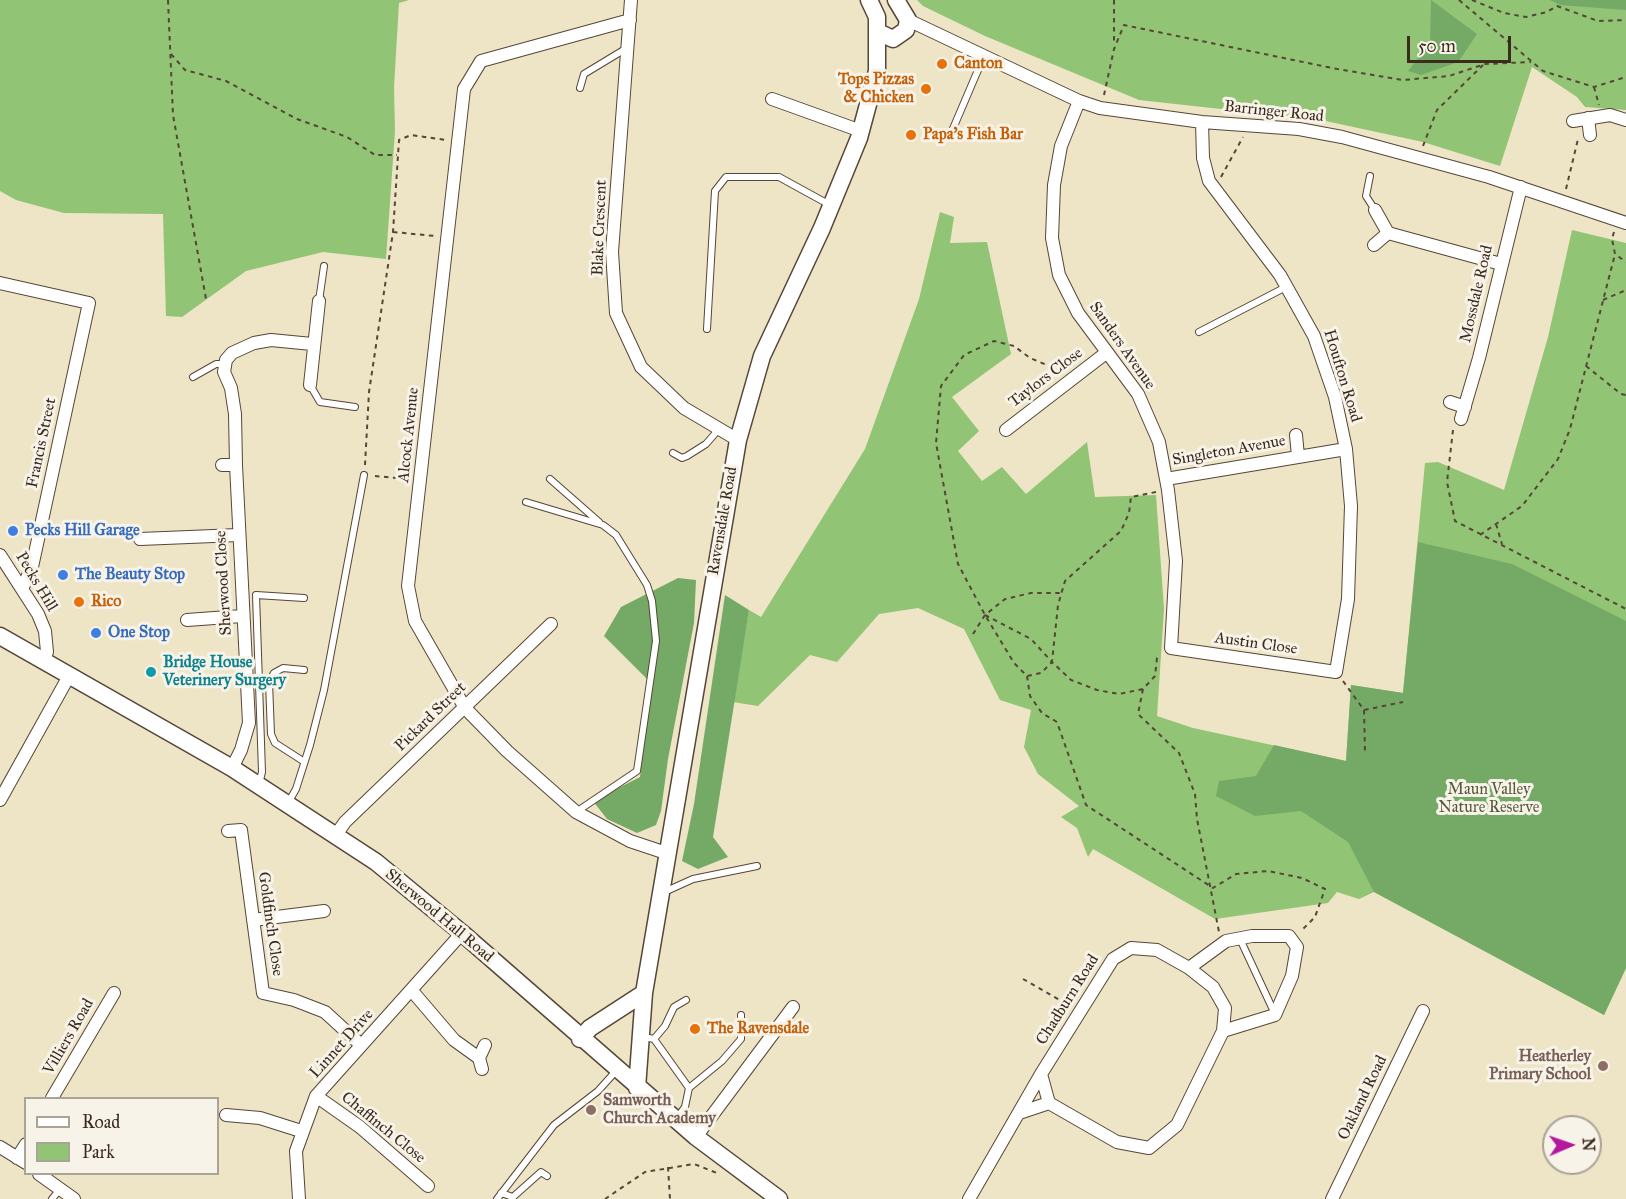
<!DOCTYPE html>
<style>
body{margin:0}
#map{position:relative;width:1626px;height:1199px;overflow:hidden;background:#eee4c6;font-family:"IM FELL Great Primer",serif}
canvas{display:block}
.legend{position:absolute;left:24px;top:1097px;width:195px;height:78px;box-sizing:border-box;background:#f7f3e8;border:2px solid #aca397;margin:0;padding:8px 10px;list-style:none;font-size:18px;color:#3b2a1e}
.legend li{display:flex;align-items:center;gap:12px;height:30px}
.legend b{width:30px;border:2px solid #aca397}
.north{position:absolute;left:1542px;top:1115px;width:60px;height:60px;box-sizing:border-box;background:#f7f3e8;border:2px solid #aca397;border-radius:50%;rotate:88deg;font-size:16px;font-weight:700;line-height:24px;text-align:center;color:#3b2a1e}
.north::after{content:'';display:block;margin:auto;width:21px;height:27px;background:#b5179e;clip-path:polygon(50% 0,100% 100%,50% 72%,0 100%)}
.scale{position:absolute;left:1407px;top:36px;width:104px;height:27px;box-sizing:border-box;border:3px solid #3b2a1e;border-top:0;padding-left:8px;font-size:18px;line-height:21px;white-space:nowrap;color:#3b2a1e;-webkit-text-stroke:4px #f7f3e8;paint-order:stroke}
</style>
<div id="map">
<canvas width="1626" height="1199"></canvas>
<ul class="legend">
<li><b style="height:8px;background:#fff"></b>Road</li>
<li><b style="height:16px;background:#92c475"></b>Park</li>
</ul>
<div class="north">N</div>
<div class="scale">50 m</div>
</div>
<script>
const c = document.querySelector('canvas').getContext('2d');
c.lineJoin = 'round';
function fillPath(path, color) {
  c.fillStyle = color;
  c.fill(path, 'evenodd');
}
function shape(rows) {
  const path = new Path2D();
  for (const r of rows) {
    path.moveTo(r[0], r[1]);
    for (let i = 2; i < r.length; i += 2) path.lineTo(r[i], r[i + 1]);
  }
  return path;
}
function trace(path, color, width, dash) {
  c.strokeStyle = color;
  c.lineWidth = width;
  c.lineCap = dash ? 'butt' : 'round';
  c.setLineDash(dash || []);
  c.stroke(path);
}
function label(font, color, halo, rows, align = 'center') {
  c.font = font + ' "IM FELL Great Primer",serif';
  c.lineWidth = 6;
  c.setLineDash([]);
  c.textBaseline = 'middle';
  c.strokeStyle = halo;
  c.fillStyle = color;
  for (const [text, x, y, turn = 0] of rows) {
    c.save();
    c.translate(x, y);
    c.rotate((+turn || 0) * Math.PI / 180);
    c.textAlign = isNaN(turn) ? turn : align;
    if (halo) c.strokeText(text, 0, 0);
    c.fillText(text, 0, 0);
    c.restore();
  }
}
const green = shape([
 [0,0,409,0,399,3,394,87,395,131,386,259,323,252,246,271,182,317,166,316,163,214,64,213,16,200,0,191],
 [917,0,1626,0,1626,110,1585,107,1577,97,1532,67,1500,166,1423,142,1321,120,1139,100,985,36,923,6],
 [940,212,954,217,950,243,987,242,1011,354,952,397,979,431,958,451,982,481,1002,467,1026,494,1087,442,1095,497,1156,495,1164,609,1157,716,1193,728,1346,761,1351,685,1403,693,1425,463,1438,462,1504,490,1548,337,1572,230,1626,243,1626,968,1604,1015,1374,892,1359,899,1337,892,1328,903,1215,919,1093,849,1088,857,1077,828,1061,817,1079,806,1038,774,1024,747,1031,710,1000,700,964,629,918,608,879,614,837,662,810,655,758,706,733,702,749,610,761,617,865,449,919,299]
]);
const forest = shape([
 [1431,0,1477,34,1458,62,1421,75,1408,71,1430,43],
 [1550,0,1626,0,1626,10,1560,5],
 [1418,542,1512,564,1626,621,1626,968,1604,1015,1374,892,1348,842,1301,811,1255,816,1216,796,1219,781,1256,776,1274,745,1346,761,1351,685,1403,693],
 [678,578,696,580,694,623,668,759,661,811,656,825,637,833,607,819,593,801,640,777,650,682,604,636,621,607],
 [725,595,749,610,713,837,728,857,698,869,682,861,694,804]
]);
const path = shape([
 [168,0,173,115,206,299],
 [1114,0,1114,45],
 [1459,0,1543,71,1594,87,1626,77],
 [1472,0,1504,13,1526,17,1547,12,1557,6,1598,21,1626,20],
 [171,54,185,70,226,81,297,119,347,137,375,155,397,155],
 [1594,87,1599,105],
 [1104,95,1114,49,1124,25,1332,68,1403,80,1449,76,1485,64,1531,62],
 [1423,146,1437,110,1483,65],
 [1221,177,1243,137],
 [1566,189,1578,139],
 [393,232,435,236],
 [1614,232,1612,239,1615,254,1626,262],
 [1603,300,1626,290],
 [1586,366,1621,394,1626,395],
 [1453,430,1447,482,1455,521,1626,609],
 [365,465,369,392,393,232,399,140,411,135,446,140],
 [375,476,408,479],
 [1156,492,1131,497,1129,513,1121,531,1065,581,1058,605,1052,662,1071,680,1097,690,1119,694,1143,689,1155,676,1157,658,1161,656],
 [1496,524,1502,544],
 [1480,535,1522,506,1558,459,1570,429,1615,254],
 [985,615,1031,639,1052,662,1041,673,1027,676,1014,663,985,615,958,564,936,443,941,386,964,355,994,341,1014,346,1030,358,1061,371],
 [973,634,985,615,1005,599,1031,593,1061,593],
 [1027,676,1030,696,1042,713,1057,722,1086,805,1213,888,1236,874,1268,871,1302,878,1325,889,1315,917,1301,931],
 [1343,681,1364,710,1403,702],
 [1143,689,1138,714,1179,753,1195,794,1197,819,1219,932],
 [1364,710,1365,752],
 [1023,979,1070,1006],
 [668,1167,670,1199],
 [605,1199,645,1172,694,1164,717,1173]
]);
const lane = shape([
 [580,88,584,74,627,48],
 [949,138,984,56],
 [1370,176,1366,196,1375,210],
 [319,301,324,266],
 [707,329,715,191,726,177,779,177,830,205],
 [1199,332,1286,287],
 [193,377,216,364,223,364],
 [310,385,320,402,355,407],
 [673,453,682,458,687,456,706,444,719,429],
 [550,479,599,522],
 [526,502,603,525,616,535,647,585,652,601,656,641,637,771,576,812],
 [303,761,275,743,271,734,269,682,274,673,283,668,304,670],
 [259,784,262,772,256,595,304,598],
 [288,803,296,789,310,745,324,690,364,475],
 [662,893,693,879,757,866],
 [1240,939,1275,1014],
 [644,1037,654,1039,689,1088],
 [654,1039,665,1026,674,1007,686,1000],
 [676,1119,685,1107,689,1088,722,1061,741,1039,741,1015],
 [501,1193,513,1197,541,1172,547,1176],
 [52,1199,60,1189],
 [497,1199,554,1125,598,1091,616,1071]
]);
const street = shape([
 [631,0,612,252,616,313,641,367,684,408,738,440],
 [630,20,481,61,464,89,408,586,415,621,465,708,507,751,576,812,630,841,666,853],
 [908,20,1079,101,1100,108,1202,122,1299,129,1342,137,1489,177,1626,223],
 [772,99,861,131],
 [1079,101,1061,146,1054,185,1052,238,1059,275,1078,313,1138,394,1159,442,1168,490,1176,561,1171,648,1336,672,1348,599,1351,506,1346,449,1335,397,1314,336,1280,275,1209,181,1203,158,1202,122],
 [1588,118,1590,135],
 [1573,121,1610,115,1626,120],
 [1388,233,1501,264],
 [1374,245,1388,233,1375,210],
 [0,283,89,303,32,567,22,589],
 [310,385,319,301],
 [1450,402,1465,407],
 [1461,419,1479,358,1521,187],
 [1006,430,1106,353],
 [1296,435,1298,456],
 [222,465,236,465,249,723,241,750,232,768],
 [236,465,235,414,231,388,224,372,226,360,232,353,254,343,271,340,312,344],
 [1166,479,1346,449],
 [140,539,238,535],
 [0,555,38,614,45,631,47,652,43,661],
 [187,620,242,616],
 [0,800,69,676],
 [228,831,241,830,263,993,294,1000,325,1012,361,1045],
 [336,835,345,822,551,624],
 [253,920,324,911],
 [1189,968,1226,941,1252,936,1289,936,1297,947,1292,976,1275,1015,1223,1031],
 [413,992,454,1040,479,1058],
 [482,1069,479,1058,485,1045],
 [1041,1074,1049,1103],
 [316,1096,360,1127,428,1186],
 [52,1098,114,993],
 [226,1115,260,1118,301,1131],
 [696,1137,793,1007],
 [0,1147,26,1163],
 [17,1158,26,1144],
 [39,1174,74,1199],
 [299,1199,296,1151,316,1096,462,933],
 [969,1199,1041,1074,1113,959,1131,948,1157,950,1189,968,1213,987,1225,1008,1223,1031,1177,1125,1149,1148,1117,1142,1049,1103,1019,1113],
 [1332,1199,1423,1011]
]);
const secondary = shape([
 [878,32,893,39,906,30,908,20,896,0],
 [0,636,232,768,376,862,462,933,696,1137,779,1199],
 [580,1039,590,1028,644,993],
 [637,1088,644,993,738,440,762,356,822,228,859,138,877,71,877,17,869,0]
]);
const markers = [
 [942,64,6,"#e8710a"],
 [926,89,6,"#e8710a"],
 [911,135,6,"#e8710a"],
 [13,531,6,"#3f7fe0"],
 [63,575,6,"#3f7fe0"],
 [79,602,6,"#e8710a"],
 [96,633,6,"#3f7fe0"],
 [151,672,6,"#0f9aa8"],
 [695,1029,6,"#e8710a"],
 [1603,1066,6,"#8d6e63"],
 [591,1110,6,"#8d6e63"]
];
const foodNames = [
 ["Canton",954,64],
 ["Tops Pizzas",914,80,"right"],
 ["& Chicken",914,98,"right"],
 ["Papa's Fish Bar",923,135],
 ["Rico",91,602],
 ["The Ravensdale",707,1029]
];
const streetNames = [
 ["Barringer Road",1274,112,6],
 ["Blake Crescent",600,228,-88],
 ["Mossdale Road",1477,294,-77],
 ["Sanders Avenue",1122,346,55],
 ["Houfton Road",1342,376,73],
 ["Taylors Close",1046,378,-37],
 ["Alcock Avenue",409,435,-84],
 ["Francis Street",42,443,-78],
 ["Singleton Avenue",1229,451,-10],
 ["Ravensdale Road",723,521,-80],
 ["Pecks Hill",36,582,59],
 ["Sherwood Close",224,583,-93],
 ["Austin Close",1256,644,8],
 ["Pickard Street",431,717,-44],
 ["Sherwood Hall Road",439,916,40],
 ["Goldfinch Close",270,924,82],
 ["Chadburn Road",1068,1000,-58],
 ["Villiers Road",69,1037,-60],
 ["Linnet Drive",342,1044,-48],
 ["Oakland Road",1363,1098,-64],
 ["Chaffinch Close",383,1128,39]
];
const shopNames = [
 ["Pecks Hill Garage",25,531],
 ["The Beauty Stop",75,575],
 ["One Stop",108,633]
];
const cultureNames = [
 ["Bridge House",163,663],
 ["Veterinery Surgery",163,681]
];
const parkNames = [
 ["Maun Valley",1489,790],
 ["Nature Reserve",1489,808]
];
const educationNames = [
 ["Heatherley",1591,1057],
 ["Primary School",1591,1075],
 ["Samworth",603,1101,"left"],
 ["Church Academy",603,1119,"left"]
];
fillPath(green, '#92c475');
fillPath(forest, '#75aa66');
trace(lane, '#564637', 8);
trace(street, '#564637', 14);
trace(secondary, '#564637', 19);
trace(path, '#564637', 2, [4.5, 4.5]);
trace(lane, '#fff', 6);
trace(street, '#fff', 12);
trace(secondary, '#fff', 16);
for (const [x, y, r, color] of markers) {
  const dot = new Path2D();
  dot.arc(x, y, r, 0, 2 * Math.PI);
  c.fillStyle = color;
  c.fill(dot);
  trace(dot, '#f7f3e8', 2);
}
label('bold 16px', '#c56008', '#f7f3e8', foodNames, 'left');
label('16px', '#3b2a1e', '#f7f3e8', streetNames);
label('bold 16px', '#366cbe', '#f7f3e8', shopNames, 'left');
label('bold 16px', '#0d838f', '#f7f3e8', cultureNames, 'left');
label('16px', '#555838', '#f7f3e8', parkNames);
label('bold 16px', '#785e54', '#f7f3e8', educationNames, 'right');
</script>
